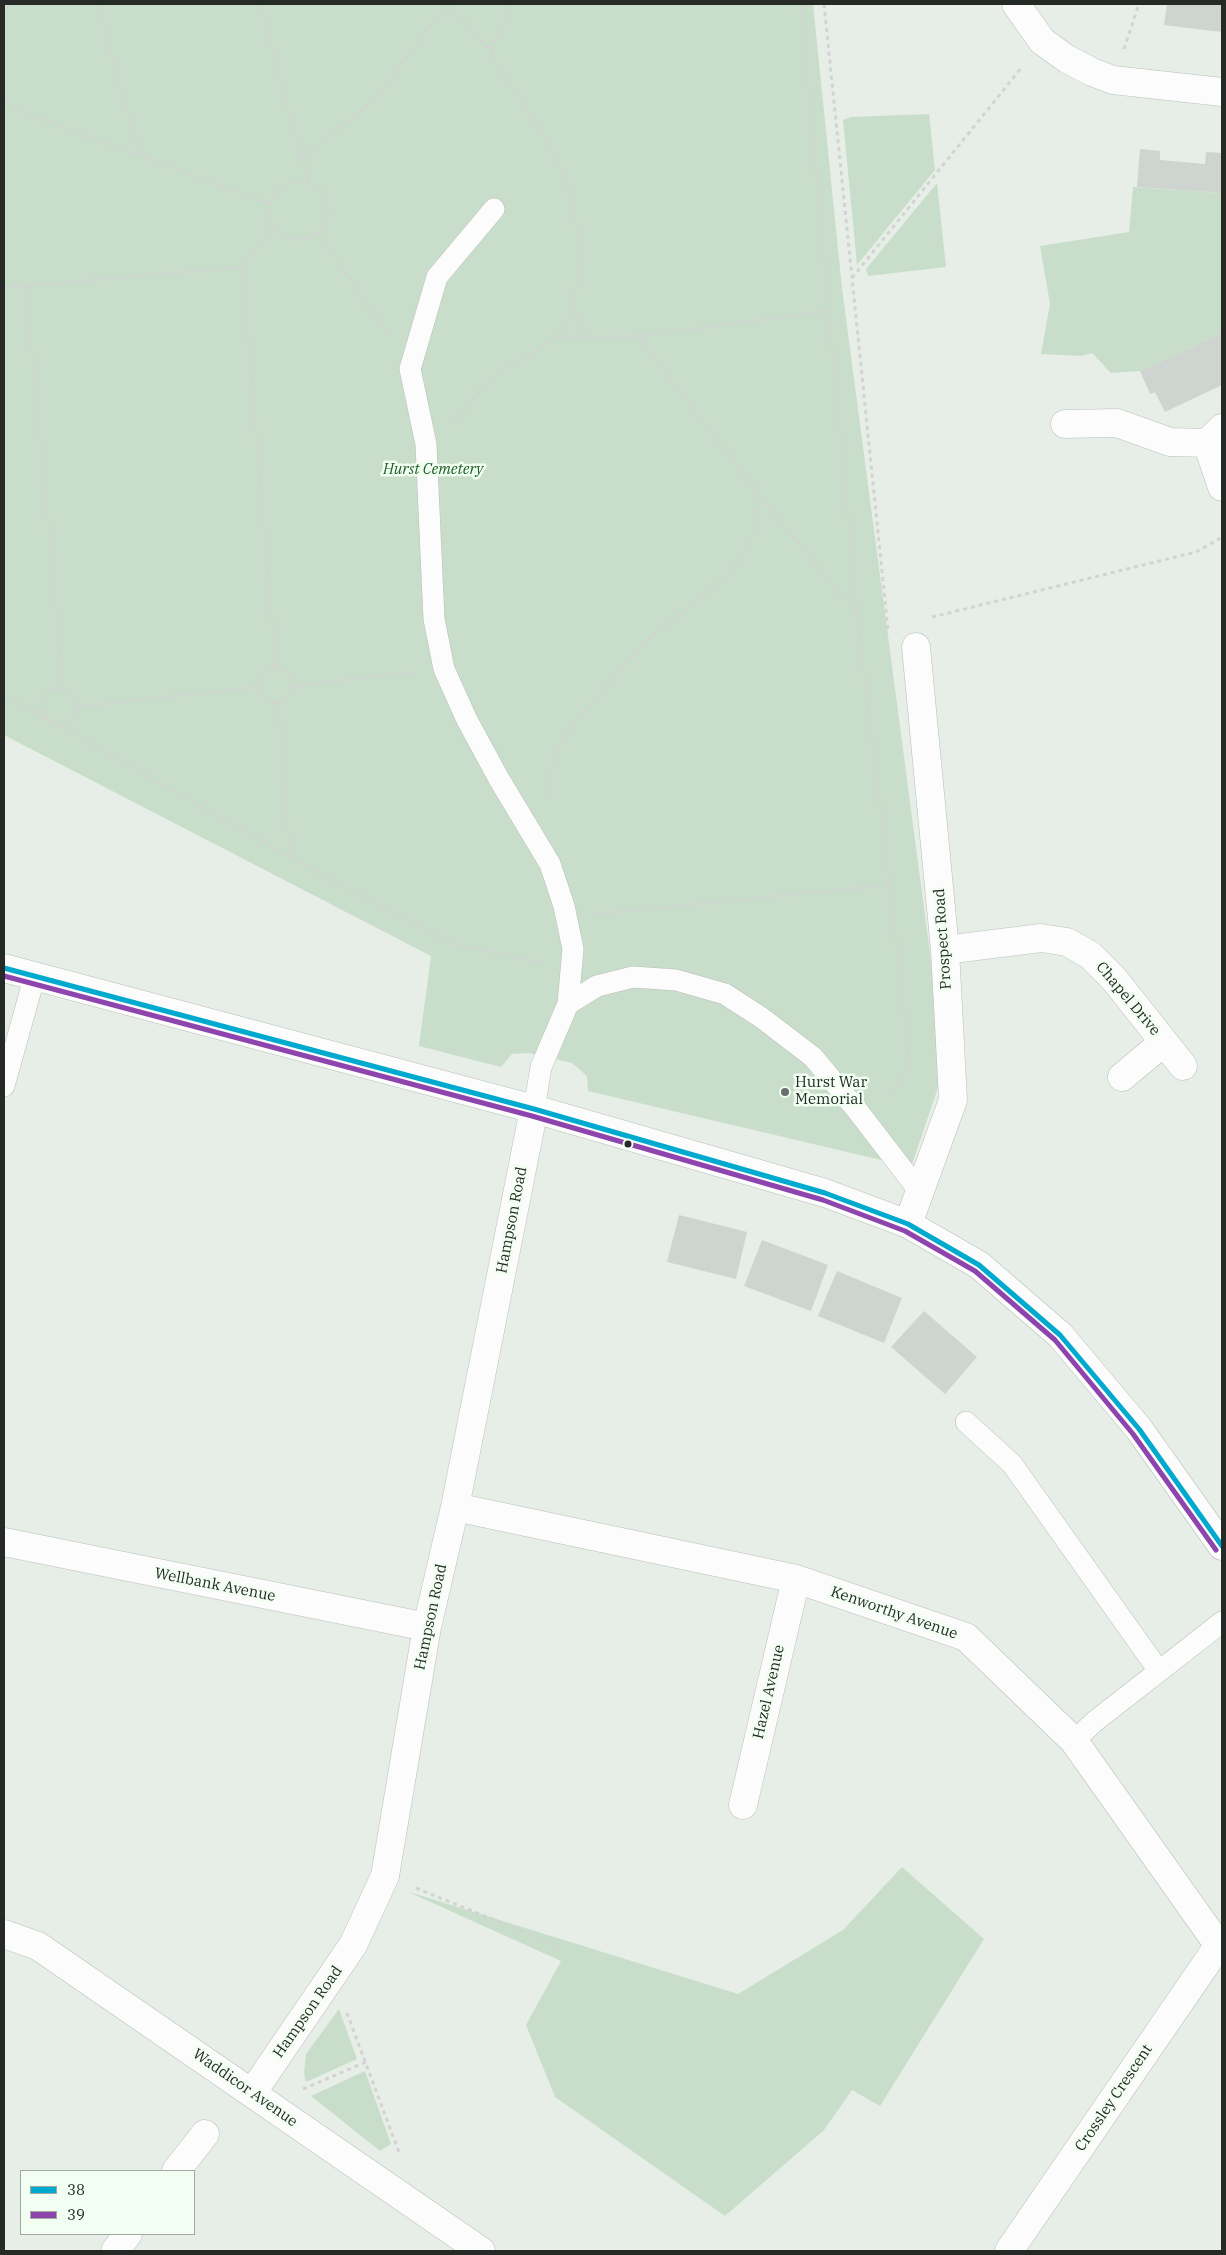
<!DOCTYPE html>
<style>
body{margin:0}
#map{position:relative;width:1226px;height:2255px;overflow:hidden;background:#e6eee7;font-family:"IBM Plex Serif",serif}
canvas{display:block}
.frame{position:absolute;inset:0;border:5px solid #252a26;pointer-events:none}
.legend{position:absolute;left:20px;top:2170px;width:175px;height:65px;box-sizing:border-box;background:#f1fef1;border:1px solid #9fa9a0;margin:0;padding:6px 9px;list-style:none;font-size:15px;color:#252a26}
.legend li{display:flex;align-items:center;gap:10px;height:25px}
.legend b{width:25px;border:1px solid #9fa9a0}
</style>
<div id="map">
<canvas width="1226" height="2255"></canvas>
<div class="frame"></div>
<ul class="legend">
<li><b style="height:6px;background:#00a9ce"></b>38</li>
<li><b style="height:6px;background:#8e44ad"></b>39</li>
</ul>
</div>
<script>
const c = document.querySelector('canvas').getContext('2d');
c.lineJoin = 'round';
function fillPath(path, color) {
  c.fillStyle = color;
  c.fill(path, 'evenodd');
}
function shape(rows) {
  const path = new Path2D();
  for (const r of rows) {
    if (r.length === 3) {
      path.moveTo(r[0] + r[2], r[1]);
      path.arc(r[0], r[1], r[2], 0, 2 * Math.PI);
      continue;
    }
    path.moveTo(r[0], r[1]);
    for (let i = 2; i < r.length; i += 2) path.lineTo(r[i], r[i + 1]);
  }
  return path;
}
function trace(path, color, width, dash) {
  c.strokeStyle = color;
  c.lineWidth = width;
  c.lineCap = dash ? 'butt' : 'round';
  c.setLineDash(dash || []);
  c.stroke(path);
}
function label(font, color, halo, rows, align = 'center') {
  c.font = font + ' "IBM Plex Serif",serif';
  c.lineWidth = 5;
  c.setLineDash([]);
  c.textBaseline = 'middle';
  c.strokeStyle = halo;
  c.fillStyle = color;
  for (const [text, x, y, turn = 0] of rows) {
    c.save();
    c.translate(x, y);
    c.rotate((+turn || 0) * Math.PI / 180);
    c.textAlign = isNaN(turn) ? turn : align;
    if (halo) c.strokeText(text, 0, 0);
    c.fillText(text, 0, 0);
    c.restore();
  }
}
const green = shape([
 [4,4,813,4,842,288,945,1067,911,1167,588,1091,587,1076,572,1063,529,1053,512,1054,501,1067,419,1046,431,956,4,735],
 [929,114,935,170,857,265,843,120,851,117],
 [937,183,946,267,868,276,866,269],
 [1133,187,1222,193,1222,333,1140,371,1111,373,1092,353,1082,356,1041,354,1050,304,1040,246,1129,232],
 [902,1867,984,1939,880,2106,852,2090,824,2130,725,2216,555,2097,526,2025,561,1961,406,1891,738,1994,843,1930],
 [339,2009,357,2059,306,2082,304,2074,306,2054],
 [365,2071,391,2144,380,2151,311,2096]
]);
const building = shape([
 [1167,4,1222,4,1222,32,1164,25],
 [1140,149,1160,151,1160,160,1205,164,1206,152,1222,153,1222,193,1137,187],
 [1222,333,1222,385,1165,412,1155,392,1150,394,1140,371],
 [679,1215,747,1232,736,1279,667,1262],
 [762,1240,828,1265,811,1311,744,1286],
 [837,1271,902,1298,884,1343,818,1316],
 [924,1311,977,1357,945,1394,891,1347]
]);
const path = shape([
 [97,4,141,157],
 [260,4,309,183],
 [448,4,490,51,511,4],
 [800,4,857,614],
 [824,4,888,630],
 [1124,49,1139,4],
 [490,51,559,162,573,202,580,253,574,310,586,337,555,339,574,310],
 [4,100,33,116,270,204],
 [303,157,375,100,446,4],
 [299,210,29],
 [317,232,389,337],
 [852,278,1022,67],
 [25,285,64,690],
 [4,288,242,267],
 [639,336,829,311],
 [586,337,638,336,757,492,857,615,890,885,910,1068,886,1098],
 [453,425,487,381,555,339],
 [932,617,1196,552,1222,537],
 [274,668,274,642,242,267,274,226],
 [274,685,17],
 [291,686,415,672],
 [60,706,17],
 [4,695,290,857,448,942,541,963],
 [278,702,290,856],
 [77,707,258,687],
 [547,799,555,755,570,727,645,642,730,573,755,536,757,492],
 [597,914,890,885],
 [416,1888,563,1948],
 [347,2013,400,2155],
 [303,2089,366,2062]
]);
const lane = shape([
 [494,209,437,277,410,369,426,444,434,619,444,669,467,720,499,779,550,864,564,906,573,949,568,1004],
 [4,1086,35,975],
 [534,1109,541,1067,568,1004,597,986,633,977,676,980,725,994,762,1018,813,1057,857,1110,920,1192],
 [966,1422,1012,1464,1159,1671],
 [1074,1741,1094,1722,1222,1622]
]);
const street = shape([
 [1016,4,1042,41,1067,59,1092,72,1113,80,1222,92],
 [1065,424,1117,423,1170,442,1207,443,1222,428],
 [1207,443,1222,487],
 [945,950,1041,938,1067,942,1090,955,1114,979,1183,1066],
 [4,968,534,1109,825,1193,908,1224,979,1265,1060,1335,1139,1429,1222,1546],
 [1122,1077,1164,1042],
 [908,1224,953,1100,945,950,916,647],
 [455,1507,796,1579,966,1637,1074,1741,1222,1950],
 [4,1542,427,1627],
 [743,1805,796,1579],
 [4,1934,38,1946,481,2251],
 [252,2093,353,1945,385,1876,427,1627,455,1507,534,1109],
 [176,2171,205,2134],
 [115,2251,128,2234],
 [1009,2251,1219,1945]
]);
const bus1 = shape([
 [4,968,534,1109,825,1193,908,1224,979,1265,1060,1335,1139,1429,1222,1546]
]);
const bus2 = shape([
 [4,976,532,1116,823,1200,905,1231,975,1271,1055,1340,1133,1434,1216,1550]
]);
const markers = [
 [785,1092,5,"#696f6a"],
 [628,1144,4.5,"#252a26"]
];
const parkNames = [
 ["Hurst Cemetery",433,470]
];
const streetNames = [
 ["Prospect Road",943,939,-94],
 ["Chapel Drive",1128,999,50],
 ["Hampson Road",512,1220,-79],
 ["Wellbank Avenue",215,1585,11],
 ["Kenworthy Avenue",894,1613,19],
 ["Hampson Road",431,1617,-78],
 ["Hazel Avenue",769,1692,-77],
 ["Hampson Road",308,2012,-55],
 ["Waddicor Avenue",245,2088,35],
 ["Crossley Crescent",1114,2098,-56]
];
const poiNames = [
 ["Hurst War",795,1083],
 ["Memorial",795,1100]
];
fillPath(green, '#c8deca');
fillPath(building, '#ced4cf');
trace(lane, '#b9bfb9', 22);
trace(street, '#b9bfb9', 29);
trace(path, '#d1d4d2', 3, [4, 4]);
trace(lane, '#fbfcfb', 21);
trace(street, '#fbfcfb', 28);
trace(bus1, '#00a9ce', 5);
trace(bus2, '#8e44ad', 5);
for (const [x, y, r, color] of markers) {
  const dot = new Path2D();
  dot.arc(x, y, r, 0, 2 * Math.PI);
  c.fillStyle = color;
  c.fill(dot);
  trace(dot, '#f1fef1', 2);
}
label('italic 15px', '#1d6028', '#f1fef1', parkNames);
label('15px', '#252a26', '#f1fef1', streetNames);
label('15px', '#252a26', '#f1fef1', poiNames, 'left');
</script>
